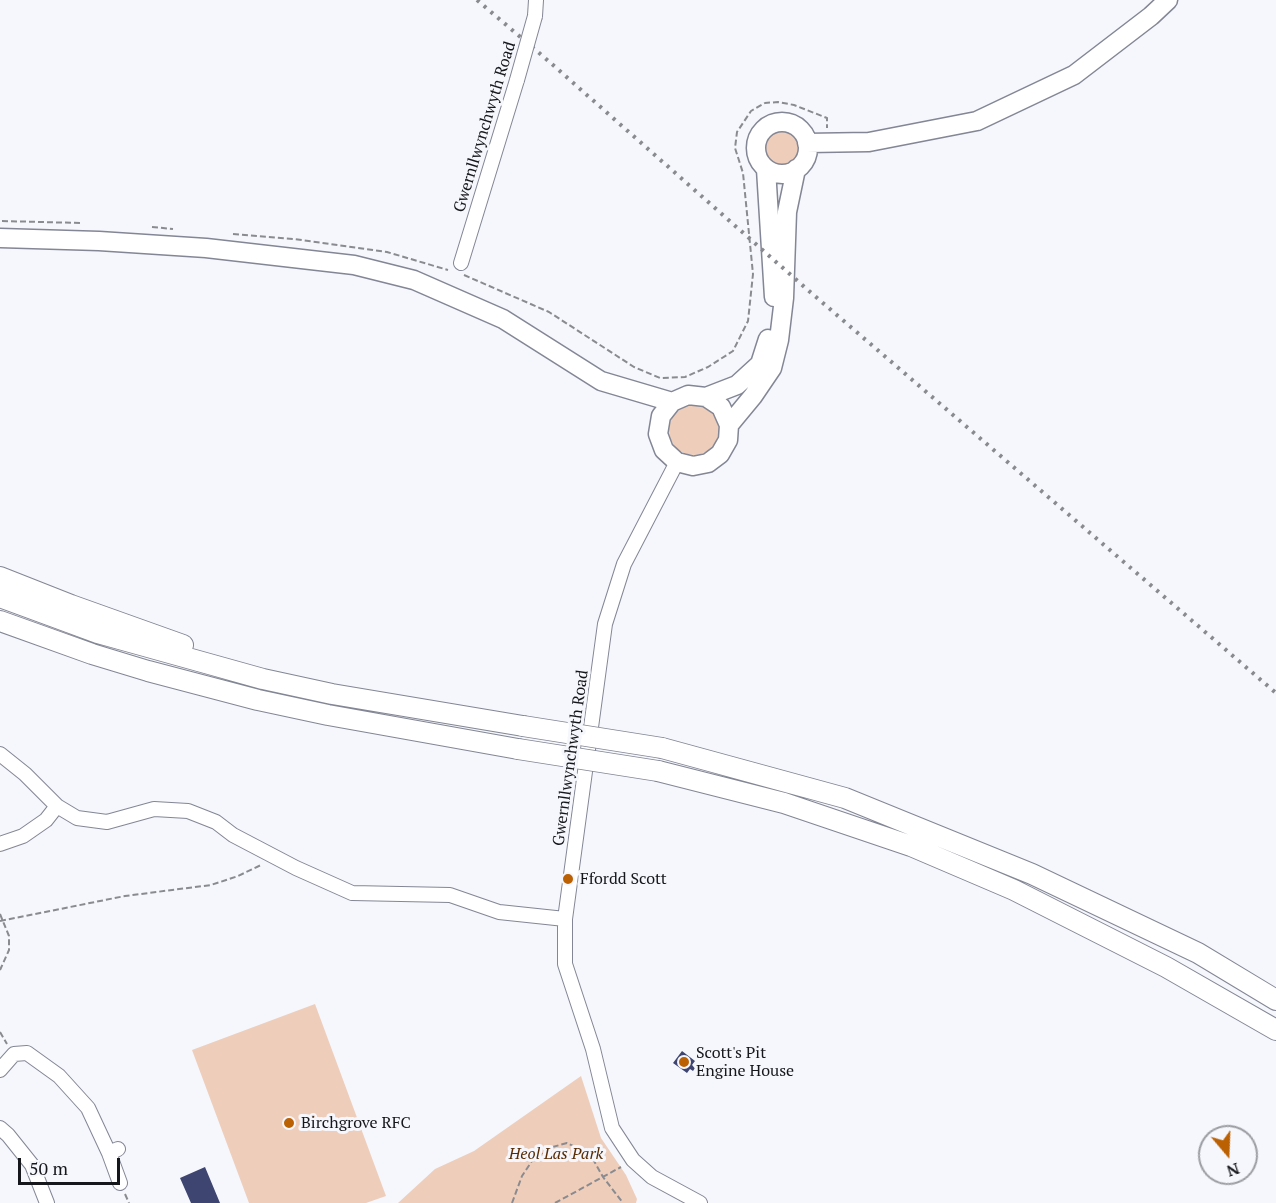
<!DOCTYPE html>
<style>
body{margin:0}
#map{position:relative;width:1276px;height:1203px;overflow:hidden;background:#f5f7fd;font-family:"PT Serif",serif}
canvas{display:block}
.north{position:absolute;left:1198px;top:1125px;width:60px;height:60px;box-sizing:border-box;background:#f5f7fd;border:2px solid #9c9da3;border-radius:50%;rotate:161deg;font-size:16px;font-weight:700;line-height:24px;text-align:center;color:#16171c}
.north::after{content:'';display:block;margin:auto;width:21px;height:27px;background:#bb6103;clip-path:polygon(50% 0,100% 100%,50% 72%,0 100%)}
.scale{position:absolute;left:18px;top:1158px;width:102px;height:27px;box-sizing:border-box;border:3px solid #16171c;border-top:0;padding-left:8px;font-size:18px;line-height:21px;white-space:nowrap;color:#16171c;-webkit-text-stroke:4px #f5f7fd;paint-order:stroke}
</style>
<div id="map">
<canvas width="1276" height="1203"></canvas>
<div class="north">N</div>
<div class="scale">50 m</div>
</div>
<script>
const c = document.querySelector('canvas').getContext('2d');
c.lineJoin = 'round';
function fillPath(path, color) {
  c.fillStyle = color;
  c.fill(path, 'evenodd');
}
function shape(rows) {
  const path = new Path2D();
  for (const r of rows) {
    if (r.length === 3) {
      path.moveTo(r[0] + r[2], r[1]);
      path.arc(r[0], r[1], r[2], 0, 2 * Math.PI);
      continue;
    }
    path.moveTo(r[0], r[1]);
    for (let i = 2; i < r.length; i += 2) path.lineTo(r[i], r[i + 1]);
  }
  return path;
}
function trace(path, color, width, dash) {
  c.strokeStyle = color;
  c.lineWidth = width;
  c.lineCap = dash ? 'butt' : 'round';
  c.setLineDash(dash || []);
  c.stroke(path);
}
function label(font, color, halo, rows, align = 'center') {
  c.font = font + ' "PT Serif",serif';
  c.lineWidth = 6;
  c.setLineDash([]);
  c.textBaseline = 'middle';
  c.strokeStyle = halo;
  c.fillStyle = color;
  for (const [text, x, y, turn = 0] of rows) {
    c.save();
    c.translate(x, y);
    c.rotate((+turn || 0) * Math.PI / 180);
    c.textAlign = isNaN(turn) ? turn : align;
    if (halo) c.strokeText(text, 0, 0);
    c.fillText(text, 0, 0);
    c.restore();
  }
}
const green = shape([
 [783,148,17],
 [694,430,25],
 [315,1004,386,1196,366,1203,249,1203,192,1050],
 [581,1076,601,1138,626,1175,637,1199,636,1203,398,1203,435,1169,474,1151]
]);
const building = shape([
 [682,1051,695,1061,692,1065,695,1068,693,1071,690,1069,687,1073,673,1063],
 [205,1167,220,1203,191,1203,180,1178]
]);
const path = shape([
 [2,221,80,223],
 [152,227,173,229],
 [233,234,294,239,387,252,448,270],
 [464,275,549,312,634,367,660,378,685,377,708,367,733,351,748,321,753,274,743,173,735,148,737,132,751,111,765,103,778,102,794,105,827,118,827,128],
 [0,914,9,936,9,950,0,970],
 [0,921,125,896,211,885,238,876,261,865],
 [0,1032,7,1044],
 [125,1194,129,1203],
 [512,1203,522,1176,532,1161,549,1148,567,1143,582,1150,594,1161,603,1177,623,1203],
 [555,1203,621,1167]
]);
const minor = shape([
 [535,16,536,0],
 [461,263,517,80],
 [677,462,624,564,605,624,565,919,565,964,593,1049,612,1128,633,1160,652,1177,700,1203],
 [0,754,25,774,57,806,77,818,107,822,154,809,188,811,216,822,233,835,296,868,352,893,450,895,499,912,565,919],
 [0,844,23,836,46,820,57,806],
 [0,1070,14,1054,27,1053,59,1076,88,1108,109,1153,118,1149],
 [0,1128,8,1135,32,1165,47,1203],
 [109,1153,120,1183]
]);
const major = shape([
 [782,148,26],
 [807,143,869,142,977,121,1074,75,1151,16,1168,0],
 [766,169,774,297],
 [0,238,99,241,206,248,354,265,414,280,503,319,601,381,672,402,688,395,706,397,721,407,729,425,728,440,720,454,708,463,693,466,677,462,664,450,658,434,661,416,672,402],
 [706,397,737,385,760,364,768,339],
 [729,425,753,396,772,368,779,340,784,298,787,212,796,169]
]);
const highway = shape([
 [0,577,71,605,183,645],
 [0,597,98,633,263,679,332,694,523,726],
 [0,621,92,654,148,671,258,700,328,715,518,749],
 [662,748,845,798,1032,874,1198,953,1276,1000],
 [658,771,784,803,911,846,1014,890,1166,967,1276,1030]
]);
const rail = shape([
 [477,0,545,58,809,291,1276,693]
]);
const minorBridge = shape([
 [517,80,535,16]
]);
const highwayBridge = shape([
 [523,726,662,748],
 [518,749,658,771]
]);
const markers = [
 [568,879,6,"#bb6103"],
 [684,1062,6,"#bb6103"],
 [289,1123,6,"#bb6103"]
];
const streetNames = [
 ["Gwernllwynchwyth Road",485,127,-73],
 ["Gwernllwynchwyth Road",571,758,-82]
];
const poiNames = [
 ["Ffordd Scott",580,879],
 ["Scott's Pit",696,1053],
 ["Engine House",696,1071],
 ["Birchgrove RFC",301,1123]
];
const parkNames = [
 ["Heol Las Park",556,1154]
];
fillPath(green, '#eeceba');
fillPath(building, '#3e4571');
trace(minor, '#838694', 16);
trace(major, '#838694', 21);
trace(highway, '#838694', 22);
trace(path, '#898b90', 2, [6, 3]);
trace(minor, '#fff', 14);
trace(major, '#fff', 18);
trace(highway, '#fff', 20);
trace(rail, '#888a8f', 4, [3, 6]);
trace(minorBridge, '#838694', 16, []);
trace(highwayBridge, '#838694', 22, []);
trace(minorBridge, '#fff', 14);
trace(highwayBridge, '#fff', 20);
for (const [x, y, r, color] of markers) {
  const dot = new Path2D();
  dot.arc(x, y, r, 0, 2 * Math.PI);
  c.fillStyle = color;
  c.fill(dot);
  trace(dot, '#f5f7fd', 2);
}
label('16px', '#16171c', '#f5f7fd', streetNames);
label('16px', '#16171c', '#f5f7fd', poiNames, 'left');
label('italic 16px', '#5a2c03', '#f5f7fd', parkNames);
</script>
